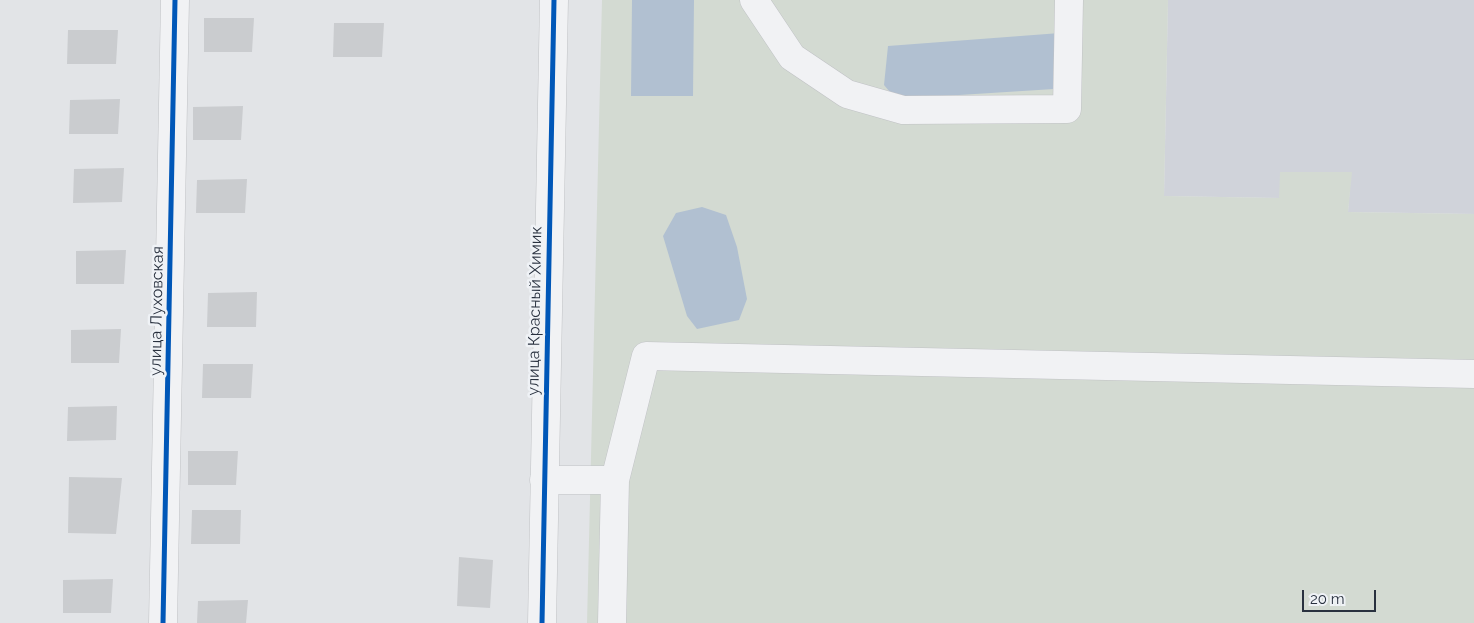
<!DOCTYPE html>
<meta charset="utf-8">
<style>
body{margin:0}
#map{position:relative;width:1474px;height:623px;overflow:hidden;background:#e2e4e7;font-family:Raleway,sans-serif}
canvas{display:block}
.scale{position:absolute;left:1302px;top:590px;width:74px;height:22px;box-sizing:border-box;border:2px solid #29313f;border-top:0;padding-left:6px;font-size:15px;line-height:18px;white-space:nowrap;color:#29313f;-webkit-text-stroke:4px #eff2f6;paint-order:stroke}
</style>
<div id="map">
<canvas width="1474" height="623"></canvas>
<div class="scale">20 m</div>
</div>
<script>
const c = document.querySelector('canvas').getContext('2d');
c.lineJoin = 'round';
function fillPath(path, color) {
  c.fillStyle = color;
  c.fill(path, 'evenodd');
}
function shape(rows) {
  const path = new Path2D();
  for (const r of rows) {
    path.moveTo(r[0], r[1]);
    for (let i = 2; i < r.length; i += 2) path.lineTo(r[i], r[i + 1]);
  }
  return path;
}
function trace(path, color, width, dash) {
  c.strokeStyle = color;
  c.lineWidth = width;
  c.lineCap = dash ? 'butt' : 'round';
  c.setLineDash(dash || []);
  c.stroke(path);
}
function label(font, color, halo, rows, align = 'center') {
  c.font = font + ' Raleway,sans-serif';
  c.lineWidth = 5;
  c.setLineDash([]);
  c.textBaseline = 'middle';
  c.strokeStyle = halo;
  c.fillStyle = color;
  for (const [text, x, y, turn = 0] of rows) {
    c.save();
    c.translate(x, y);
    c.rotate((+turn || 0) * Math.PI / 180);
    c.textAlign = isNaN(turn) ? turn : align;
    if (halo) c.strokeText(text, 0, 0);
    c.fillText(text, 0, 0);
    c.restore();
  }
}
const built = shape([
 [1168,0,1474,0,1474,214,1348,212,1351,172,1279,198,1164,196]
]);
const green = shape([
 [602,0,1168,0,1164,196,1279,198,1280,172,1352,172,1348,212,1474,214,1474,623,587,623]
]);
const water = shape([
 [632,0,694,0,693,96,631,96],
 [1060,33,1054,89,896,99,884,85,888,46],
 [702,207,726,215,737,247,747,299,739,320,697,329,687,316,663,236,676,213]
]);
const building = shape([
 [204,18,254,18,252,52,204,52],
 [334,23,384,23,382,57,333,57],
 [68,30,118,30,116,64,67,64],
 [120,99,118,134,69,134,70,100],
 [243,106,241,140,193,140,193,107],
 [124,168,122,202,73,203,74,169],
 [247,179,245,213,196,213,197,180],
 [126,250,124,284,76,284,76,251],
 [257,292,256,327,207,327,208,293],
 [121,329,119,363,71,363,71,330],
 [203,364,253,364,251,398,202,398],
 [117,406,116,440,67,441,68,407],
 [188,451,238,451,236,485,188,485],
 [69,477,122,478,116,534,68,533],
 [192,510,241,510,240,544,191,544],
 [459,557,493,560,490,608,457,606],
 [113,579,111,613,63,613,63,580],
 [248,600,246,623,197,623,198,601]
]);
const minor = shape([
 [754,0,792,57,847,94,903,110,1067,109,1069,0],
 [544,480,615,480,612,623],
 [615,480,646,356,1474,374],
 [163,623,175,0],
 [542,623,554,0]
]);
const cycleway = shape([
 [163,623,175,0],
 [542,623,554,0]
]);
const streetNames = [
 ["улица Луховская",157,311,-89],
 ["улица Красный Химик",535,311,-89]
];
fillPath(built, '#d0d3da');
fillPath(green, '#d3dad2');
fillPath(water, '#b1c0d1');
fillPath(building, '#cacccf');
trace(minor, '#c0c2c5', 29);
trace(minor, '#f1f2f4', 28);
trace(cycleway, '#0057b8', 5);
label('16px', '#29313f', '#eff2f6', streetNames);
</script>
